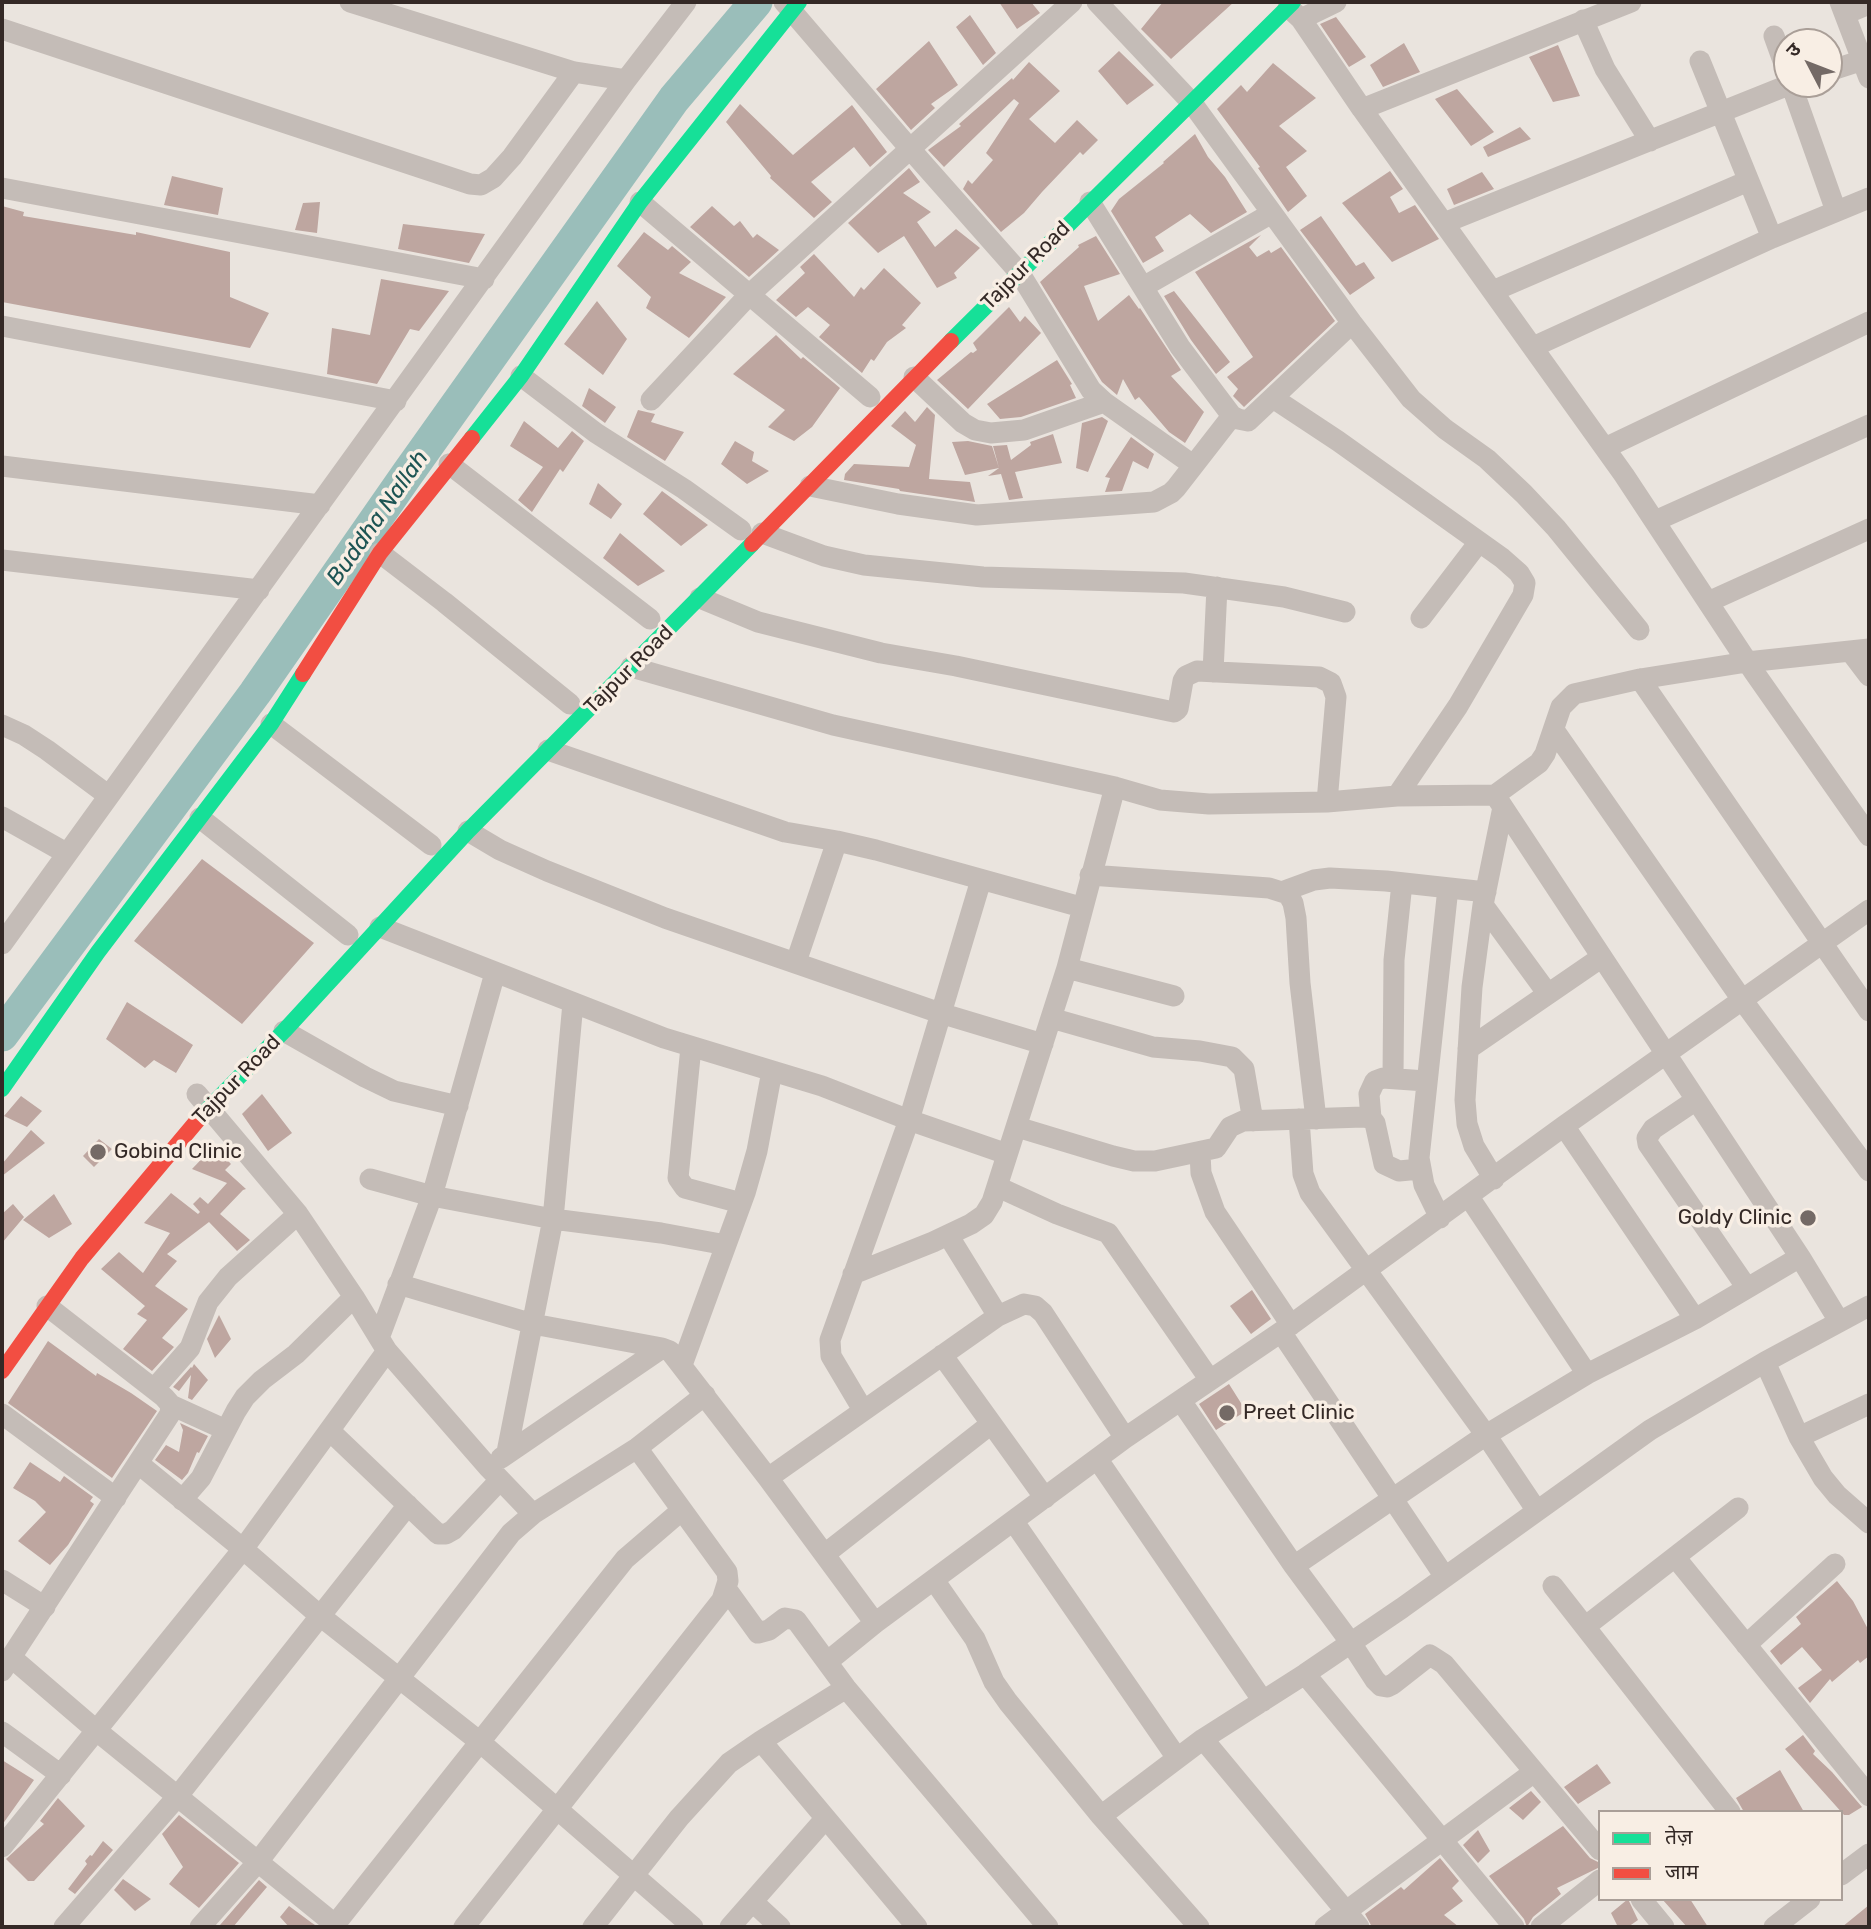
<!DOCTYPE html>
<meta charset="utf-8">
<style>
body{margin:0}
#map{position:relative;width:1871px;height:1929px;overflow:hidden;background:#eae4de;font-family:Rubik,"Noto Sans Devanagari",sans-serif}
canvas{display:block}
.frame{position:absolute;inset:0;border:4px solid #342926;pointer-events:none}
.legend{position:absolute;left:1598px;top:1810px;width:245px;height:91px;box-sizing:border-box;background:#f8eee4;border:2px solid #aa9f98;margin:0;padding:9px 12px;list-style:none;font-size:21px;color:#342926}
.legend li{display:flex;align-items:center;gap:14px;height:35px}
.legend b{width:35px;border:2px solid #aa9f98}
.north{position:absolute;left:1773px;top:28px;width:70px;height:70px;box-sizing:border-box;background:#f8eee4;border:2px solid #aa9f98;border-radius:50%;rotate:312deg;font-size:19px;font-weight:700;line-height:28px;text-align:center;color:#342926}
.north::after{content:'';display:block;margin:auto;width:24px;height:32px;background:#746a66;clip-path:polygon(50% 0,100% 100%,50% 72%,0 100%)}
</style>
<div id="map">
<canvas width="1871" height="1929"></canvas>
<div class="frame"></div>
<ul class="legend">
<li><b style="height:9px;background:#16e098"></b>तेज़</li>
<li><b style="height:9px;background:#f24e42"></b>जाम</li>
</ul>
<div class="north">उ</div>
</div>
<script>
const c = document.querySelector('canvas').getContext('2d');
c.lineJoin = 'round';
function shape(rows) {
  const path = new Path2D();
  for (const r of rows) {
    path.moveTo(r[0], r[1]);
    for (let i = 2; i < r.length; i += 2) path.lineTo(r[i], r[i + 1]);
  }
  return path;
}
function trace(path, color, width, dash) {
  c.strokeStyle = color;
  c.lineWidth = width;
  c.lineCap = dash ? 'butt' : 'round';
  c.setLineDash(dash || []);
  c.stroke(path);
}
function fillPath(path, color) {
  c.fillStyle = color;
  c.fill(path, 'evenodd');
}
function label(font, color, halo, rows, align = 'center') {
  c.font = font + ' Rubik,sans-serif';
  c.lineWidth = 7;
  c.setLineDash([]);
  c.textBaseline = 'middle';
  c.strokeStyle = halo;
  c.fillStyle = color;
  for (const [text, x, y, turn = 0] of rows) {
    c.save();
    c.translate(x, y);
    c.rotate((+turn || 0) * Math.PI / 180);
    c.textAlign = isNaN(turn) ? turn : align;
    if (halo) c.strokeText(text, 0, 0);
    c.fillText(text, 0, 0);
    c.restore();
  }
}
const river = shape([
 [2,1035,255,693,408,473,674,99,756,2]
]);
const building = shape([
 [999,2,1031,2,1040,13,1017,29],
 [1163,2,1234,2,1171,59,1141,29],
 [970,15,996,53,983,65,956,27],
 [1336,17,1366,57,1349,67,1320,24],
 [929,41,958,85,931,104,935,108,911,130,876,89],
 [1404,43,1420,72,1383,87,1370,65],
 [1558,45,1580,96,1553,102,1529,57],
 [1119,51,1154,85,1127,105,1098,71],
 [1029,62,1060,91,1029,119,1055,143,1077,120,1098,140,1083,155,1080,152,1042,192,1024,213,1001,232,963,189,968,180,972,184,993,160,986,153,1019,103,1014,99,944,167,928,150,961,126,959,124,1012,78,1013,80],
 [1273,63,1316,98,1279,126,1307,151,1286,167,1307,196,1288,212,1258,168,1260,167,1217,109,1241,85,1247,92],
 [1457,89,1494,132,1471,146,1435,99],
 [740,104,793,155,852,105,887,152,870,167,854,147,811,182,832,202,814,218,770,178,771,176,726,122],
 [1520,127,1531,139,1488,157,1483,147],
 [1195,134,1208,157,1225,177,1247,212,1211,233,1190,214,1155,237,1164,251,1143,263,1111,211,1119,199,1164,163,1163,162],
 [909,168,920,182,903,193,931,212,917,222,935,247,956,229,980,248,954,273,957,278,937,288,904,236,878,253,848,223],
 [1390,171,1403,189,1390,197,1399,213,1415,205,1439,239,1392,262,1342,203],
 [1482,172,1494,189,1454,205,1447,189],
 [172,176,223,188,218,215,164,205],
 [320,202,317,233,295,230,303,203],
 [2,206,24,212,23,216,136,235,136,232,230,252,230,297,269,313,250,348,2,302],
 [712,206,734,226,740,221,753,238,757,234,779,250,749,277,690,227],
 [1321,216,1356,266,1364,262,1375,278,1350,295,1300,230],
 [403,224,485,234,469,263,398,249],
 [644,232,668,250,672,246,691,262,679,273,726,297,689,338,646,308,651,297,617,266],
 [1261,235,1249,247,1257,257,1269,250,1271,253,1281,247,1335,321,1244,407,1233,396,1238,389,1227,377,1253,357,1195,272],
 [1096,236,1120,274,1084,286,1098,321,1129,295,1139,309,1140,308,1181,370,1171,376,1204,412,1185,443,1169,432,1139,397,1135,400,1123,379,1117,395,1102,382,1040,282,1079,247,1078,245],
 [814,254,854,297,861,287,864,290,884,268,921,303,902,325,906,328,887,342,874,361,871,359,862,373,819,337,830,325,808,307,796,317,776,300,805,273,800,267],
 [381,279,449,291,419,331,410,329,377,384,327,374,332,328,370,335],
 [1174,291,1230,362,1216,374,1191,340,1164,296],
 [597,301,627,339,603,375,564,344],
 [1009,307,1020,322,1025,316,1041,333,968,409,937,380,971,352,973,353,977,350,973,343],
 [776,335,801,359,803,357,840,388,812,427,794,441,768,427,785,410,733,374],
 [1057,360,1072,384,1070,385,1076,398,1021,417,1000,419,987,404],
 [589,388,616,407,605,423,582,406],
 [927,407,935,415,929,479,970,482,975,502,900,491,899,489,844,480,845,474,854,464,909,467,916,445,891,426,905,411,915,422],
 [638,410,655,414,651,422,684,432,665,461,627,437],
 [1102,417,1108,421,1088,472,1076,468,1082,423],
 [524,421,558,448,572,431,584,441,563,472,560,469,532,512,518,500,543,467,510,446],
 [1053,434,1062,463,1015,472,1023,498,1009,500,1001,474,988,476,999,468,993,446,1007,445,1011,460,1031,445,1030,442],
 [1131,437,1154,454,1148,469,1133,461,1122,491,1105,492,1110,478,1105,477],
 [735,441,754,452,752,461,769,471,747,484,721,464],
 [968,441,992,446,999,468,965,475,952,442],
 [598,483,622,504,611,519,589,504],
 [662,491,708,525,681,546,643,514],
 [620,533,665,571,638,586,603,558],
 [202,859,314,943,242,1024,134,941],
 [127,1002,193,1045,176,1073,154,1060,145,1068,106,1039],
 [262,1094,292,1133,268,1151,242,1114],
 [21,1096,42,1111,27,1127,4,1116],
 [31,1130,45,1143,2,1176,2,1164],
 [99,1139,112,1149,94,1167,83,1156],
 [214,1146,231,1164,225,1170,246,1189,243,1190,220,1214,250,1240,237,1251,209,1222,167,1254,177,1261,155,1286,188,1309,162,1338,174,1347,152,1371,123,1349,147,1320,137,1314,145,1306,101,1269,119,1252,143,1273,170,1233,144,1223,171,1193,198,1214,200,1212,193,1204,200,1197,208,1204,227,1183,192,1169],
 [54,1194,72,1224,49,1238,23,1220],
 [13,1204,24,1217,2,1243,2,1214],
 [1252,1290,1271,1319,1251,1334,1230,1306],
 [219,1315,231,1339,215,1358,207,1339],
 [48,1341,96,1376,97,1373,131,1393,157,1411,112,1478,8,1403],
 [194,1364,208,1380,192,1400,188,1398,191,1375,179,1391,173,1387,191,1367,192,1368],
 [1229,1384,1246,1411,1216,1430,1199,1404],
 [180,1423,208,1436,199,1453,197,1452,188,1473,182,1480,155,1460,166,1445,179,1452,183,1430],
 [30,1462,60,1482,64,1476,93,1497,90,1501,94,1504,68,1545,50,1565,18,1541,46,1512,35,1501,13,1488],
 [1837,1581,1853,1601,1869,1631,1869,1656,1860,1663,1858,1660,1832,1682,1830,1679,1810,1703,1798,1688,1822,1670,1802,1647,1781,1665,1770,1651,1801,1624,1796,1617],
 [1803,1735,1815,1751,1813,1754,1832,1772,1862,1807,1849,1815,1844,1815,1785,1749],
 [2,1760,34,1780,2,1825],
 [1597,1764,1611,1783,1578,1804,1564,1787],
 [1780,1770,1804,1812,1744,1812,1736,1798],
 [1531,1791,1541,1802,1523,1820,1509,1808],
 [58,1798,85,1826,34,1881,28,1881,6,1859,44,1824,40,1821],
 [179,1815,239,1863,199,1908,169,1884,183,1867,162,1834],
 [1563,1826,1590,1858,1600,1863,1600,1867,1557,1888,1561,1894,1533,1917,1527,1927,1524,1919,1489,1876],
 [1478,1830,1490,1851,1478,1863,1463,1845],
 [103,1841,113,1850,75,1894,68,1889,87,1864,85,1861,90,1855,92,1856],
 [1440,1858,1459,1881,1452,1888,1463,1901,1444,1915,1459,1927,1372,1927,1365,1914,1401,1887,1404,1890],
 [123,1879,151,1899,135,1911,114,1890],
 [259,1880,267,1887,233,1927,223,1927,220,1925],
 [1628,1899,1638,1920,1628,1927,1618,1927,1611,1913],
 [1662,1899,1690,1899,1708,1927,1687,1927],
 [1869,1905,1869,1927,1842,1927],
 [289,1906,312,1923,318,1927,289,1927,280,1917]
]);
const street = shape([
 [350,2,574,72,626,80],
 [784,2,911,150,1019,272,1091,390,1104,402,1193,465],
 [1097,2,1192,103,1352,323,1411,399,1445,429,1487,459,1524,494,1556,528,1639,630],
 [1840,2,1869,78],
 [1288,7,1301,19,1362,109,1624,475,1754,672,1869,836],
 [1845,14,1869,4],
 [1301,19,1336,2],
 [1583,20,1605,69,1650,141],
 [2,29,470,184,481,185,493,178,512,157,574,72],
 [1774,36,1787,72],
 [1700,61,1772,238],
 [1829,71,1863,60],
 [1791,84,1836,211],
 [1362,109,1631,2],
 [2,188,484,279],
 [640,202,870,397],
 [1090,202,1180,347,1232,416,1238,419,1248,421,1352,323],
 [1444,223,1791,84],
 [1143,287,1272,213],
 [1493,291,1748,181],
 [2,326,396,401],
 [1533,347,1772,238,1869,198],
 [521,376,596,433,684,489,741,530],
 [914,377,963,423,975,430,991,433,1024,430,1104,402],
 [1273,398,1338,441,1502,558,1519,573,1525,583,1523,595,1458,706,1397,796],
 [651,400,749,295,1072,2],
 [1605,448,1869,322],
 [449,464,650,619],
 [2,466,320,505],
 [810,486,898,504,977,515,1154,502,1171,493,1176,488,1232,416],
 [1655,521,1869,425],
 [762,533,824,556,864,565,983,577,1184,583,1284,597,1345,612],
 [380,553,444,602,570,704],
 [2,560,259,590],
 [700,598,758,622,881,653,956,666,1169,711,1174,712,1178,709,1183,681,1186,676,1197,671,1319,677,1331,683,1336,697,1327,802],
 [1708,602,1869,529],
 [1421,618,1479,542],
 [1850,651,1869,676],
 [631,667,833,725,1115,787,1160,800,1209,804,1327,802,1397,796,1495,795,1539,763,1545,754,1561,707,1574,694,1640,679,1747,662,1869,649],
 [1213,672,1217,587],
 [1640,679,1869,1011],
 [271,724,431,845],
 [2,725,24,735,47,750,109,796],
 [1554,730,1743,1001,1869,1171],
 [548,750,785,832,837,841],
 [1495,795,1800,1257,1839,1321],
 [2,817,66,853],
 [200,818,348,935],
 [468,831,500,850,547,871,665,918,940,1013,1043,1044],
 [1090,875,1269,888,1288,894,1293,903,1296,918,1300,983,1316,1119],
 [1284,891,1314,880,1330,878,1386,881,1486,892],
 [1483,905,1548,994],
 [380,927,664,1038,822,1086,909,1120,1007,1154],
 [2,944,626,80,686,2],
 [796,962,837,841,876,850,1081,907],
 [1067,968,1174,996],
 [1051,1018,1153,1047,1200,1051,1232,1057,1244,1069,1253,1121],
 [284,1031,365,1077,394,1091,458,1106],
 [691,1047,678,1178,685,1188,741,1203],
 [1468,1049,1602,957],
 [1393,1078,1394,960,1402,883],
 [1696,1100,1653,1129,1647,1138,1648,1144,1747,1288],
 [1371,1118,1369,1094,1375,1081,1383,1078,1426,1081],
 [1299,1119,1303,1174,1310,1193,1486,1435,1537,1511],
 [1564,1126,1695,1319],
 [1017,1127,1113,1156,1134,1161,1155,1161,1216,1148,1230,1127,1243,1121,1363,1117,1371,1118,1375,1123,1384,1164,1399,1171,1420,1169],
 [1200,1153,1201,1173,1215,1212,1291,1325],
 [370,1179,432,1196,553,1219,661,1233,726,1245],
 [1494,1179,1474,1146,1467,1124,1465,1100,1472,987,1483,905,1503,807],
 [998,1187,1057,1214,1108,1233,1210,1380],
 [1469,1197,1587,1374],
 [1440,1218,1424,1185,1419,1158,1448,888],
 [948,1235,998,1316],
 [853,1274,933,1242,971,1224,984,1215,992,1202,1067,968,1115,787],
 [398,1284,533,1324,662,1348,670,1351,768,1478,875,1623],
 [1281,1332,1445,1577],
 [379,1338,432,1196,495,973],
 [387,1351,489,1468,533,1514],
 [942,1355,1045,1498],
 [1765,1362,1799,1437,1823,1478,1837,1495,1869,1523],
 [682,1365,745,1193,757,1151,772,1071],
 [154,1389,190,1348,208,1302,228,1277,298,1214],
 [1181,1401,1294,1566,1486,1435,1587,1374,1695,1319,1800,1257],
 [171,1405,226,1430],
 [863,1410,831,1356,830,1340,909,1120,981,880],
 [2,1414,116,1498],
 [330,1431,438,1534,446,1534,453,1530,500,1480],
 [1799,1437,1869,1404],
 [507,1452,553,1219,573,1003],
 [501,1458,662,1348],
 [1098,1460,1263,1701],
 [139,1464,243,1549,319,1615,480,1742,693,1927],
 [768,1478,998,1316,1024,1304,1035,1306,1043,1313,1125,1438],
 [182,1500,201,1478,236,1411,245,1397,262,1380,296,1354,354,1297],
 [1014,1522,1177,1758],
 [825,1554,991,1424],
 [1675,1557,1869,1796],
 [1294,1566,1351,1643,1375,1680,1381,1686,1387,1687,1393,1684,1430,1655,1444,1664,1600,1850],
 [2,1580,45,1607],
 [934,1580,975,1639,994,1682,1008,1702,1101,1816,1199,1927],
 [1553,1586,1730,1812],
 [727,1590,758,1633,769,1630,785,1618,796,1620,846,1688,1048,1927],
 [1586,1626,1738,1508],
 [1746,1645,1835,1564],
 [12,1658,97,1731,338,1927],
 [827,1662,875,1623,1125,1438,1281,1332,1564,1126,1869,910],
 [2,1671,170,1414,171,1405,164,1397,47,1306],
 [1305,1674,1514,1927],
 [2,1732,61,1775],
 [1203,1739,1359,1927],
 [761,1741,917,1927],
 [1101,1816,1203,1739,1305,1674,1402,1608,1650,1430,1765,1362,1869,1306],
 [2,1847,243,1549,387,1351,354,1297,298,1214,197,1094],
 [1841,1875,1869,1854],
 [1641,1899,1664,1927],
 [753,1902,780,1927],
 [64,1927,177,1797,408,1505],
 [200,1927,257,1863,511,1533,533,1514,637,1448,705,1395],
 [333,1927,625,1559,682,1510,637,1448],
 [464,1927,722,1600,728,1581,727,1572,682,1510],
 [593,1927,679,1818,729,1763,761,1741,846,1688],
 [730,1927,825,1819],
 [1325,1927,1534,1772],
 [1541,1927,1600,1880],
 [1774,1927,1810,1899]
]);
const fast = shape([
 [951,341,1293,2],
 [472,438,521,376,640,202,799,2],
 [2,1089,98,952,271,724,303,674],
 [202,1115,284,1031,468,831,752,544]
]);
const jam = shape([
 [752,544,951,341],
 [303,674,380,553,472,438],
 [2,1371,82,1258,202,1115]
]);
const markers = [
 [98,1152,9,"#746a66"],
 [1808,1218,9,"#746a66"],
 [1227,1413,9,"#746a66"]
];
const streetNames = [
 ["Tajpur Road",1026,266,-45],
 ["Tajpur Road",629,670,-45],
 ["Tajpur Road",237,1080,-46]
];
const poiNames = [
 ["Gobind Clinic",114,1152],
 ["Goldy Clinic",1792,1218,"right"],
 ["Preet Clinic",1243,1413]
];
const waterNames = [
 ["Buddha Nallah",378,518,-55]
];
trace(river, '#9abeba', 33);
fillPath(building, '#bea6a0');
trace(street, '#c4bcb7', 21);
trace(fast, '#16e098', 16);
trace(jam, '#f24e42', 16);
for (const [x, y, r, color] of markers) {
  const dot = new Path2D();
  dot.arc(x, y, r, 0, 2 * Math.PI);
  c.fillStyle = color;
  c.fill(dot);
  trace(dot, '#f8eee4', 2.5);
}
label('21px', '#342926', '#f8eee4', streetNames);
label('21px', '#342926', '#f8eee4', poiNames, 'left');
label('italic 23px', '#1d5453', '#f8eee4', waterNames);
</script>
